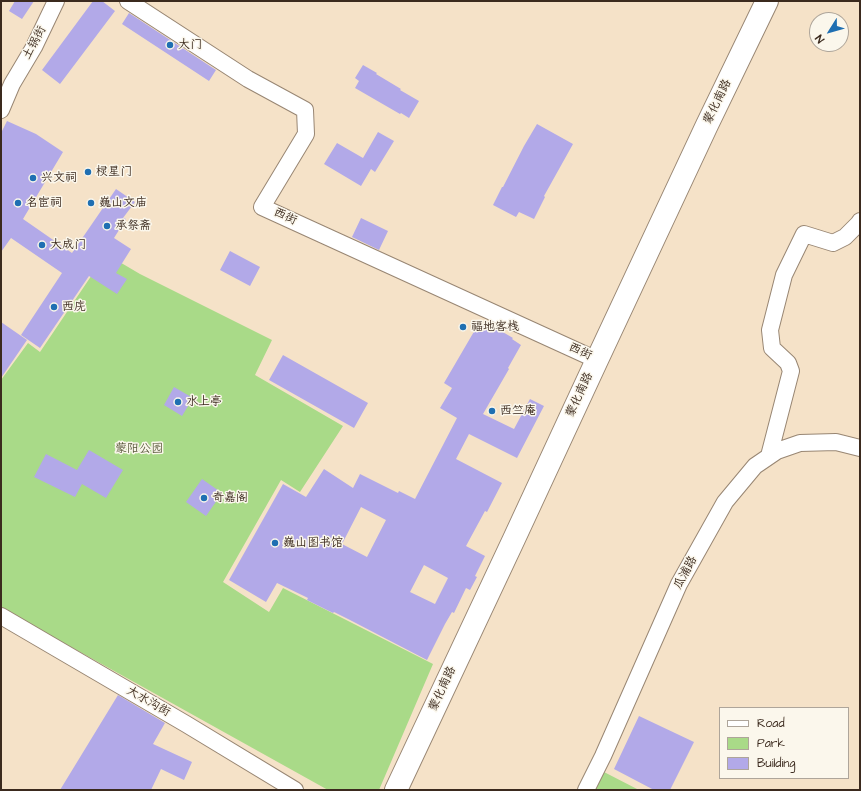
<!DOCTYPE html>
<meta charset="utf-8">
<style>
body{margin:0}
#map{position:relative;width:861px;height:791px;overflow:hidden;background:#f5e2c8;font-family:"Architects Daughter",sans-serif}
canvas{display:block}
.frame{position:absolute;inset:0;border:2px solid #3b2a1e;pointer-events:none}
.legend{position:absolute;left:719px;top:707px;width:130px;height:72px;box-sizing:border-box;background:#fbf7ec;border:1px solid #aea59a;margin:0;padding:5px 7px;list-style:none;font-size:12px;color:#3b2a1e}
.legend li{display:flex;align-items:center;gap:8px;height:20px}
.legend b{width:20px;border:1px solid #aea59a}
.north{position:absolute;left:809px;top:12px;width:40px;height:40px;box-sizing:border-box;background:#fbf7ec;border:1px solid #aea59a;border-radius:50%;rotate:233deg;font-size:11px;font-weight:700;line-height:16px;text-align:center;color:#3b2a1e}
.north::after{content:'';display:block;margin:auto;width:14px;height:18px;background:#1f6fb2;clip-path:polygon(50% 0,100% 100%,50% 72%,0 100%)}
</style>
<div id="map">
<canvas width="861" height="791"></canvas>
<div class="frame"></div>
<ul class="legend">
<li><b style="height:5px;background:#fff"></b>Road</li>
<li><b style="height:11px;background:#a9da88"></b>Park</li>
<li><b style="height:11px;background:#b2a9e8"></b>Building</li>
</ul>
<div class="north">N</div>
</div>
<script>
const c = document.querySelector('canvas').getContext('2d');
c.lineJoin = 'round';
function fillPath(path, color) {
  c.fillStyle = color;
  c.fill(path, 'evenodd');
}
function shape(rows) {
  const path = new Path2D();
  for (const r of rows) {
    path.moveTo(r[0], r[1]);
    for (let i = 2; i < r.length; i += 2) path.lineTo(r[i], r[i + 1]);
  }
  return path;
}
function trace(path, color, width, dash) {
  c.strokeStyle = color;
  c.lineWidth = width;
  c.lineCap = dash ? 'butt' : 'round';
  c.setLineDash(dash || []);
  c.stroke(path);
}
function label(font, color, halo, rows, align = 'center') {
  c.font = font + ' "Architects Daughter","LXGW WenKai TC",sans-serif';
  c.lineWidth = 3;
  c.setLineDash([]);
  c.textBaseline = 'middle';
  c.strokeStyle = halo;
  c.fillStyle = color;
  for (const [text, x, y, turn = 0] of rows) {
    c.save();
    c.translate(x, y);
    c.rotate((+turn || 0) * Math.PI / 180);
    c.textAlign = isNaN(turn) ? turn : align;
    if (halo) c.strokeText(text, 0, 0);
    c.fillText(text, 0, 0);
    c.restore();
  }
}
const green = shape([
 [106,254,140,274,272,340,255,375,343,426,300,492,281,480,223,582,269,612,283,588,433,664,379,790,328,790,1,608,1,380,28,343,40,352],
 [604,772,639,790,594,790]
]);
const building = shape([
 [15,1,34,1,22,19,9,11],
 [93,1,102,1,115,11,60,84,42,70],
 [129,13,216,70,209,81,122,24],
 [363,65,377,73,376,74,401,89,400,90,419,101,409,118,401,113,400,114,355,88,359,81,355,78],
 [7,121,36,134,63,152,23,219,72,253,116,189,135,202,123,218,126,219,114,238,131,249,116,273,127,279,117,294,89,276,40,348,21,335,62,273,11,238,1,252,1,133],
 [537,124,573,144,544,196,545,197,534,219,519,212,516,217,493,205,502,187,503,187,524,146],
 [378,132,394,141,375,172,371,169,361,186,324,164,337,143,363,158],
 [361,218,388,231,379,250,352,237],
 [230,251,260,267,250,286,220,270],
 [1,322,27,340,1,378],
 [479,323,487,328,489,324,513,338,512,339,521,345,508,368,509,369,483,414,514,429,530,399,544,406,517,458,469,434,456,459,502,483,487,512,485,511,466,546,485,556,475,576,477,577,470,590,466,588,454,613,452,612,445,624,427,660,350,620,334,612,333,613,307,600,308,598,277,583,266,602,229,580,283,484,306,497,324,469,353,488,360,474,398,493,399,491,415,499,457,418,440,408,452,388,444,383],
 [361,507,386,520,367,557,342,544],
 [424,565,448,578,435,604,410,592],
 [283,355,368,403,354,428,269,380],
 [174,387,193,398,182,416,164,405],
 [89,450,123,470,106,498,82,484,75,497,34,477,46,454,77,470],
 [202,479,222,493,206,516,186,502],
 [118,695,165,723,153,744,192,762,184,780,161,769,151,790,60,790],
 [639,716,694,742,670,790,654,790,614,769]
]);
const street = shape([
 [128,1,248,79,305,110,306,134,262,207,597,360],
 [1,110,12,84,34,47,56,1],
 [769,456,791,371,788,363,772,348,770,330,784,275,804,234,833,243,845,237,859,223,860,221],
 [1,616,186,724,295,790],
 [586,790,603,756,679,584,725,502,755,466,777,451,800,443,836,442,860,448]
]);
const secondary = shape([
 [396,790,514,539,597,360,707,125,767,1]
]);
const markers = [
 [170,45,4,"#1f6fb2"],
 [88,172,4,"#1f6fb2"],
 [33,178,4,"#1f6fb2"],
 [18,203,4,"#1f6fb2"],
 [91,203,4,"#1f6fb2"],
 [107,226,4,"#1f6fb2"],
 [42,245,4,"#1f6fb2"],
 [54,307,4,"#1f6fb2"],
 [463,327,4,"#1f6fb2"],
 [178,402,4,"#1f6fb2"],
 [492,411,4,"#1f6fb2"],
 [204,498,4,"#1f6fb2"],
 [275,543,4,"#1f6fb2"]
];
const streetNames = [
 ["土锅街",35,43,-62],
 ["蒙化南路",718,102,-64],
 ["西街",285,217,25],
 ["西街",580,352,25],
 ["蒙化南路",580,395,-65],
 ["瓜浦路",686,573,-62],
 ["蒙化南路",443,689,-65],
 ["大水沟街",148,702,30]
];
const poiNames = [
 ["大门",178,45],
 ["棂星门",96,172],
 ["兴文祠",41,178],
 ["名宦祠",26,203],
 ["巍山文庙",99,203],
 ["承祭斋",115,226],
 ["大成门",50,245],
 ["西庑",62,307],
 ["福地客栈",471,327],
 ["水上亭",186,402],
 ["西竺庵",500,411],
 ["奇嘉阁",212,498],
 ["巍山图书馆",283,543]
];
const parkNames = [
 ["蒙阳公园",139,449]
];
fillPath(green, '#a9da88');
fillPath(building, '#b2a9e8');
trace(street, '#988673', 18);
trace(secondary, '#988673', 24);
trace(street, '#fff', 16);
trace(secondary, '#fff', 22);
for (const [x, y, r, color] of markers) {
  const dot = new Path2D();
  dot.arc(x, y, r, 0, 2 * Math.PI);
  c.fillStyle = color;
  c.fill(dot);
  trace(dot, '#fbf7ec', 1.5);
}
label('12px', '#3b2a1e', '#fbf7ec', streetNames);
label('12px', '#3b2a1e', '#fbf7ec', poiNames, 'left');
label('12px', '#565638', '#fbf7ec', parkNames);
</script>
